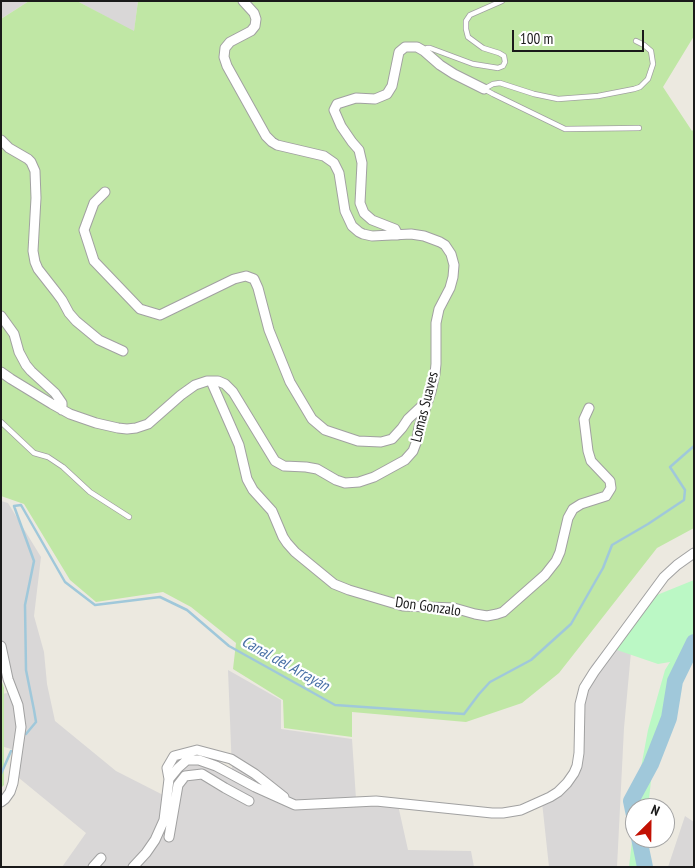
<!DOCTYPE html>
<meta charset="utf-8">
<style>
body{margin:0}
#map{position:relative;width:695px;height:868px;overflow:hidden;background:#ece9e0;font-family:"PT Sans Narrow",sans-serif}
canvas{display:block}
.frame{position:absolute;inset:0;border:2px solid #1a1a1a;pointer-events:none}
.north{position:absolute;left:625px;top:798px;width:50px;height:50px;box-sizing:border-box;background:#fff;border:1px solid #a3a3a3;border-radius:50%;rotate:23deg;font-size:14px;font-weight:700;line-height:20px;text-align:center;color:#1a1a1a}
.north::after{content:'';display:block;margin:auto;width:18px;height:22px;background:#c21103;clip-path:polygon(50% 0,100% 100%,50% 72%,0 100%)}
.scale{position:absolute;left:512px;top:30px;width:132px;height:22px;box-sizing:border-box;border:2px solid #1a1a1a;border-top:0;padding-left:6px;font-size:15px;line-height:18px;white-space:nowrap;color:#1a1a1a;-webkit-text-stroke:4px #fff;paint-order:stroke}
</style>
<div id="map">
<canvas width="695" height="868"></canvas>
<div class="frame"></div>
<div class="north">N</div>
<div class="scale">100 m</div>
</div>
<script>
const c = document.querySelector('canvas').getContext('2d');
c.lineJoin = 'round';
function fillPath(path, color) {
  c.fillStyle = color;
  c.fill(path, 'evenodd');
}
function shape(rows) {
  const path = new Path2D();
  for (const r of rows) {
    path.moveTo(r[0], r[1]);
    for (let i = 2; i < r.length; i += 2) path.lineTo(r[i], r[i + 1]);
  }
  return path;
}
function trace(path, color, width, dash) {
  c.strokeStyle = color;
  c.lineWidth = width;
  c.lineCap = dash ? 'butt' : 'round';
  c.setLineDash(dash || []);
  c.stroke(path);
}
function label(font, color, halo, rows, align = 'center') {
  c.font = font + ' "PT Sans Narrow",sans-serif';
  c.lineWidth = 4.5;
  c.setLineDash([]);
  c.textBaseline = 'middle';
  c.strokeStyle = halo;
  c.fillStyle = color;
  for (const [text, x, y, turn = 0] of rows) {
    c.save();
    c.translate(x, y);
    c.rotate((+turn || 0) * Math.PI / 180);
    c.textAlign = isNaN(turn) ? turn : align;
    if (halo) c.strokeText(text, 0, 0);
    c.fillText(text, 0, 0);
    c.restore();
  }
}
const residential = shape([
 [1,1,29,1,1,19],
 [77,1,138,1,134,32],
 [1,501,8,503,41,557,34,616,44,652,47,684,55,721,116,771,171,799,177,776,183,767,192,762,232,771,228,670,281,700,281,729,352,739,356,799,398,805,408,850,471,851,474,867,62,867,86,833,19,778,21,752,1,746,1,694,8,693,1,667],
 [606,647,631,652,624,728,617,867,549,867,542,802,570,775,575,761,583,685,591,666],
 [685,816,694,822,694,867,668,867]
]);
const grass = shape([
 [29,1,77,1,134,31,138,1,694,1,694,36,663,87,692,131,694,129,694,528,657,548,559,673,522,703,466,722,352,712,352,737,284,728,283,700,233,669,236,643,191,607,163,592,96,602,70,580,24,504,1,496,1,19],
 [1,679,4,688,4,785,1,788]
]);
const park = shape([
 [694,580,694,656,686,658,672,683,665,706,654,754,648,808,636,808,640,773,648,730,665,670,670,662,658,664,614,649,652,597],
 [635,815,635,838,645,838,644,840,640,867,629,867]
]);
const stream = shape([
 [26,734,36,722,34,710,26,670,25,605,34,561,14,506,21,505,65,582,95,605,160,597,187,610,229,646,335,705,464,714,479,694,490,682,531,660,571,624,603,568,612,545,648,524,684,500,685,490,670,467,694,446],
 [1,774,11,751]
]);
const river = shape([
 [635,820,631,801,651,764,669,718,675,681,694,642],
 [639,838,645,867]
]);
const service = shape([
 [636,41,644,45,651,51,653,64,648,79,640,87,634,89,598,96,558,99,534,94,500,83,493,84,484,89,493,94,565,129,639,128],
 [424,51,427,48,430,48,473,64,498,68,503,66,505,62,504,56,499,53,483,48,468,37,466,29,466,21,470,15,502,1],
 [1,422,34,453,48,457,63,467,90,492,129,517]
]);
const minor = shape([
 [1,140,9,148,28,159,31,162,35,171,36,198,33,251,35,262,38,269,56,292,62,300,69,313,76,321,99,340,123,351],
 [105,192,94,203,84,230,94,261,140,309,160,315,234,279,246,276,254,279,258,288,269,330,290,382,312,419,325,430,358,441,381,442,392,439,402,428,408,419,426,402],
 [398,235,395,229,372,220,364,213,360,203,362,163,359,150,352,142,341,126,334,110,337,104,356,98,375,99,387,94,392,86,399,52,405,47,417,47,424,51,440,65,454,74,484,89],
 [1,316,14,334,19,352,26,365,31,371,55,393,62,403,62,410],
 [1,372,11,379,52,404,70,414,96,423,118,428,127,429,136,428,148,424,181,395,195,385,207,381,218,381,225,384,233,392,275,461,284,466,306,467,317,469,336,480,345,483,359,482,374,477,405,460,413,451,416,443,419,427,431,392,435,374,436,364,436,323,439,309,450,288,453,277,454,265,451,254,445,245,440,242,424,236,411,234,372,236,363,234,359,232,352,226,345,211,339,173,334,163,324,156,277,145,272,142,266,136,227,66,224,57,225,48,230,42,251,31,255,26,256,19,254,13,243,1],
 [211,381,239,445,247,479,253,490,272,511,283,537,287,543,295,552,334,584,349,590,403,606,454,608,475,614,487,616,497,614,503,612,545,575,556,561,560,552,568,518,573,509,581,504,606,496,611,488,610,481,591,461,588,451,584,419,589,408],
 [1,646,8,679,18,705,21,727,13,783,10,792,5,799,1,802],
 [169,779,167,768,174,756,197,750,231,759,255,774,284,797],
 [169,837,178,785,185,776,202,774,225,788,249,801],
 [93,867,101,858],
 [133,867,146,853,155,840,164,820,169,779,178,768,187,760,199,760,216,766,255,787,295,805,376,801,492,813,503,813,521,810,550,797,558,792,567,783,574,773,577,766,579,753,580,704,584,688,594,672,664,577,677,565,694,553]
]);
const streetNames = [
 ["Lomas Suaves",425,407,-76],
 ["Don Gonzalo",428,607,8]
];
const waterNames = [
 ["Canal del Arrayán",285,664,29]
];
fillPath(residential, '#d9d7d7');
fillPath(grass, '#c0e7a5');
fillPath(park, '#bbf8c5');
trace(stream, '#a0c8da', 2.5);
trace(river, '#a0c8da', 16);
trace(service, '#a1a1a1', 6);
trace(minor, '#a1a1a1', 11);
trace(service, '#fff', 4.5);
trace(minor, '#fff', 9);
label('15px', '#1a1a1a', '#fff', streetNames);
label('italic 16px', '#4a71a7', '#fff', waterNames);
</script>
